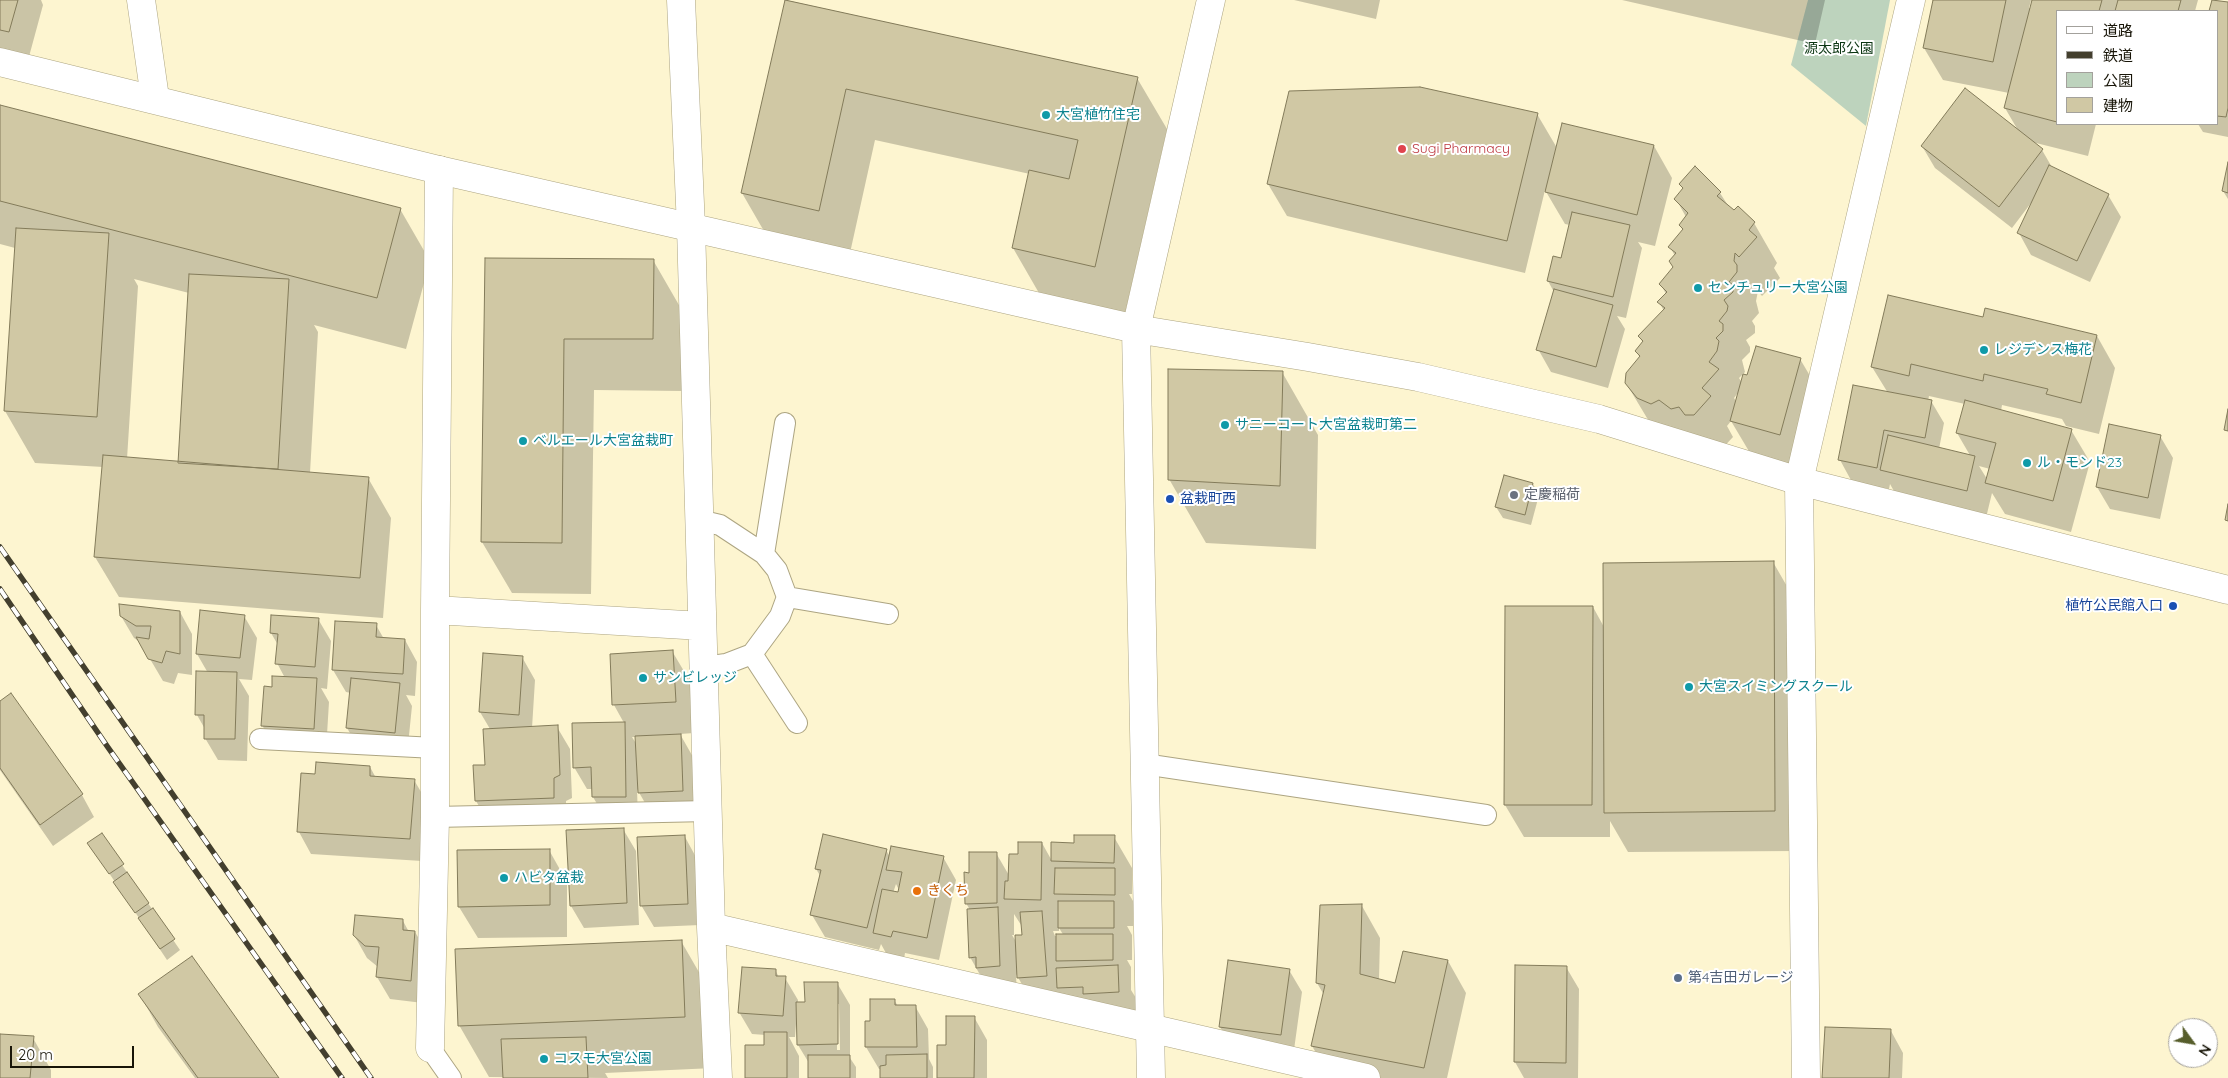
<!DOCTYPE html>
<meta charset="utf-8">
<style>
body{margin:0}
#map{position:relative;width:2228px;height:1078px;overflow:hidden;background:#fdf5d0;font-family:Quicksand,"Noto Sans JP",sans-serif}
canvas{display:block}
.legend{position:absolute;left:2056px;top:10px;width:162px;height:115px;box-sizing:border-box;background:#fff;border:1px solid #a3a19c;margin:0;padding:6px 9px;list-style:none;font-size:15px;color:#181508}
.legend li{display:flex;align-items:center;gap:10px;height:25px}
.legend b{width:25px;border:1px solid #a3a19c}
.north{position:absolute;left:2168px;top:1018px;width:50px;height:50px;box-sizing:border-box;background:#fff;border:1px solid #a3a19c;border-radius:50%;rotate:122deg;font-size:14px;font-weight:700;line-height:20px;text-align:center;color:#181508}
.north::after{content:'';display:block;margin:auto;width:18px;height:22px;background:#565d2b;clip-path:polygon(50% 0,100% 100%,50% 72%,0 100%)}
.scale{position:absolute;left:10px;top:1046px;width:124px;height:22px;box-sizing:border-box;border:2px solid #181508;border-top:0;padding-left:6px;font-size:15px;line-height:18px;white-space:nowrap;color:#181508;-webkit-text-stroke:4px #fff;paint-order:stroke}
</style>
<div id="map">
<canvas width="2228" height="1078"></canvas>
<ul class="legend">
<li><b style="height:6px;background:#fff"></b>道路</li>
<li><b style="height:6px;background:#433f2e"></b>鉄道</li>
<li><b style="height:14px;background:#bdd3bd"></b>公園</li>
<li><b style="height:14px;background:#d0c8a4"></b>建物</li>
</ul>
<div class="north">N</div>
<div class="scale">20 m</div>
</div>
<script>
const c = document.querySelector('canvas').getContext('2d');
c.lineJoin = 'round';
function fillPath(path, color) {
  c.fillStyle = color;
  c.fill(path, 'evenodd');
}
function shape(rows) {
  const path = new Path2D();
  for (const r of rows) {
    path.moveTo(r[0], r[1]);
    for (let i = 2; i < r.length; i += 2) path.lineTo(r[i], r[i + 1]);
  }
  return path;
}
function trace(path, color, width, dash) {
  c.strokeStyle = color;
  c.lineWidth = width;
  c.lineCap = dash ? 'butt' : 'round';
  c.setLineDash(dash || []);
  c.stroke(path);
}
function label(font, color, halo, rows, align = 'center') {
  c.font = font + ' Quicksand,"Noto Sans JP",sans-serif';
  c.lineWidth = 4;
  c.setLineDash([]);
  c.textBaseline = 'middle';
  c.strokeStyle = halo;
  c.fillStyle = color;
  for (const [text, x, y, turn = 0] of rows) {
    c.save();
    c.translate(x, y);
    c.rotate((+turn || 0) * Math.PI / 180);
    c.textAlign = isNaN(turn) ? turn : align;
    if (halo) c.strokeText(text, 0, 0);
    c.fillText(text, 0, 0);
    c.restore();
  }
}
const green = shape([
 [1808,0,1890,0,1866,126,1791,65]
]);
const shadow = shape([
 [0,0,41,0,43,5,27,64,0,56],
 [786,0,1137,78,1167,129,1124,318,1043,300,1013,248,1030,174,875,140,848,262,772,245,742,193],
 [1294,0,1380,0,1376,19],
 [1622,0,1825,0,1815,44],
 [1934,0,2031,0,2029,8,2031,8,2033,0,2198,0,2195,11,2057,11,2057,124,2096,124,2088,156,2032,142,2042,150,2053,169,2108,195,2121,217,2090,282,2031,255,2019,233,2031,203,2012,228,1935,168,1922,146,2019,132,2005,108,2009,93,1943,80,1924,48],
 [2213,0,2228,3,2228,137,2203,132,2198,124,2217,124,2217,11,2211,11],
 [0,106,400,209,430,261,406,349,314,325,318,332,310,473,368,478,391,518,383,618,119,597,95,557,103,467,35,463,5,411,15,248,0,244],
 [134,279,189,293,179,463,127,459,138,286],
 [1537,114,1557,148,1654,146,1672,178,1655,246,1638,242,1642,248,1626,318,1617,316,1625,329,1608,388,1551,372,1538,349,1554,292,1548,281,1562,259,1570,225,1565,224,1545,190,1525,273,1287,216,1268,184],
 [1695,168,1720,193,1729,207,1754,223,1777,263,1774,268,1780,278,1762,296,1758,291,1756,301,1759,313,1752,321,1755,326,1755,333,1746,340,1750,347,1750,352,1742,360,1745,372,1739,378,1742,383,1748,377,1800,359,1819,391,1798,466,1750,453,1731,421,1727,426,1733,437,1717,454,1650,423,1626,383,1640,358,1636,351,1643,343,1639,336,1664,311,1659,302,1666,294,1661,285,1674,268,1675,256,1670,247,1683,231,1680,225,1686,217,1676,199,1684,190,1680,184],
 [1740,390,1737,403,1734,398],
 [2228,168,2228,199,2223,191],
 [486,259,653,260,683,312,682,391,594,390,591,594,512,593,482,542],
 [1984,319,2097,336,2115,368,2099,434,2066,426,2062,419,2002,405,2001,411,2071,430,2090,462,2071,532,2005,514,1992,493,1985,522,1900,502,1890,484,1889,489,1852,482,1840,460,1888,393,1872,367],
 [1929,396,1965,404,1957,433,1971,457,1939,449,1944,423,1931,401,1928,401],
 [1979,466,1990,469,1987,479],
 [1282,372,1318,435,1316,549,1206,543,1169,479],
 [2160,436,2173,458,2160,519,2110,509,2097,487],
 [1533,484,1539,495,1531,525,1503,518,1496,507],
 [1773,562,1796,602,1797,851,1628,852,1610,821,1610,837,1524,837,1505,805,1593,607,1604,627],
 [180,612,192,634,192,675,178,673,174,684,163,681,140,642,134,638,121,616],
 [244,616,257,638,252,680,239,679,249,696,247,761,218,760,205,738,205,729,197,715,208,673,197,654],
 [318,619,331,641,327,689,321,688,329,702,326,751,275,748,262,725,273,688,285,678,277,663,278,645,271,633],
 [336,622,376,625,384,639,405,640,417,662,415,696,406,695,412,706,407,755,360,750,347,728,351,693,346,692,333,670],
 [672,651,691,683,694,733,680,734,693,757,695,813,652,815,637,789,638,819,606,819,593,797,593,789,587,789,574,767,624,723,614,705,611,655],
 [632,737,637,737,637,745],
 [522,657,535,680,532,728,557,727,570,749,572,798,566,801,566,820,489,823,476,801,486,766,490,729,480,712],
 [11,694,82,795,94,817,53,846,0,770,0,702],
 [370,767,376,778,414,780,427,802,422,861,311,854,299,832,317,775],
 [623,829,636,851,639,925,584,928,571,906],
 [685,837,697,859,700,925,654,927,641,905],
 [1114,837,1132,868,1132,894,1129,894,1133,901,1133,926,1127,926,1132,935,1132,960,1127,960,1131,967,1131,990,1136,998,1137,1023,1037,1010,1016,974,1017,998,988,989,970,957,970,910,966,903,970,874,996,853,1010,877,1020,856,1042,843,1052,861,1053,843,1075,844],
 [1014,914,1023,928,1023,936,1017,943,1012,935,1014,935],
 [1059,928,1064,936,1055,936,1053,931,1059,931],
 [89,843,122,865,180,950,167,960],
 [549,850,567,882,567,937,478,938,459,907],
 [886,850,890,857,943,857,956,880,939,960,905,953,904,959,887,955,881,944,879,950,825,937,812,915,821,877,816,869],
 [896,884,899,890,899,894,893,893],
 [1362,906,1380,938,1379,980,1396,984,1448,961,1466,993,1447,1078,1331,1078,1312,1046,1324,995,1317,983],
 [403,921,409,932,415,932,428,954,423,1003,390,999,377,977,378,967,367,958,354,935],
 [681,941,711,993,714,1068,605,1073,608,1078,489,1077,459,1025],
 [1516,967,1566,967,1579,989,1578,1078,1524,1078,1515,1062],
 [775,970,779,977,785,978,798,1000,798,1003,806,1003,837,983,850,1005,850,1058,856,1067,856,1078,809,1078,809,1063,798,1045,798,1024,796,1024,795,1037,789,1037,799,1056,799,1078,746,1078,765,1046,766,1035,752,1034,739,1012],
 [837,1004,839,1004,840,1050,837,1050],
 [1289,970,1302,992,1293,1057,1233,1049,1220,1027],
 [140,995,277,1078,195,1078,158,1027],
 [894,1000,898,1006,915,1006,928,1029,929,1059,933,1067,933,1078,881,1078,881,1069,879,1069,866,1047,866,1022,871,1022],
 [974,1017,987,1040,987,1078,938,1078,947,1046],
 [1891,1031,1903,1053,1902,1078,1824,1078],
 [0,1035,33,1038,51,1070,51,1078,0,1078]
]);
const building = shape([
 [0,0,18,0,9,32,0,30,0,0],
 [785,0,1138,77,1095,267,1012,248,1029,170,1069,179,1078,140,846,89,819,211,741,193,785,0],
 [1933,0,2006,0,1993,62,1923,48,1933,0],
 [2032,0,2102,0,2099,11,2057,11,2057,122,2004,108,2032,0],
 [2118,0,2181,0,2178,11,2115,11,2118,0],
 [2212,0,2228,2,2228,108,2226,117,2217,116,2217,11,2209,11,2212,0],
 [1420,87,1538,113,1507,241,1267,184,1289,91,1420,87],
 [1965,88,2043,149,1999,207,1921,146,1965,88],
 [0,105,401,208,377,298,0,201,0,105],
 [1562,123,1654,145,1637,215,1545,192,1562,123],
 [2228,162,2228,193,2222,191,2228,162],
 [2049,165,2109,194,2077,261,2017,233,2049,165],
 [1695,166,1721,192,1717,196,1734,210,1738,206,1755,222,1749,230,1757,237,1739,257,1735,253,1734,261,1737,265,1737,272,1729,282,1733,285,1733,292,1724,300,1728,306,1727,311,1719,321,1723,324,1723,331,1716,338,1719,341,1717,351,1709,362,1719,369,1702,388,1711,396,1694,415,1685,415,1679,407,1671,409,1659,400,1651,404,1637,398,1625,383,1626,373,1640,356,1635,351,1643,341,1638,336,1665,308,1657,302,1667,292,1659,284,1673,267,1669,261,1676,253,1668,247,1683,229,1679,225,1688,213,1674,199,1683,188,1679,184,1695,166],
 [1572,212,1630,225,1613,297,1547,281,1553,256,1561,258,1572,212],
 [16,228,109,233,97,417,4,411,16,228],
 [485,258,654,259,653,339,564,339,562,543,481,542,485,258],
 [189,274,289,279,278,469,178,463,189,274],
 [1554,289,1613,305,1596,367,1536,350,1554,289],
 [1888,295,1983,317,1985,308,2097,335,2081,403,2046,394,2048,389,1984,374,1983,381,1911,364,1909,376,1871,367,1888,295],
 [1756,346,1801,358,1780,435,1730,421,1743,374,1747,375,1756,346],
 [1168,369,1283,371,1280,486,1168,480,1168,369],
 [1853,385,1932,400,1925,438,1884,430,1877,468,1838,460,1853,385],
 [1965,400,2072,429,2053,501,1985,483,1996,443,1956,433,1965,400],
 [2228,409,2228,431,2224,430,2228,409],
 [2109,424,2161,435,2148,498,2096,487,2109,424],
 [1888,435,1975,456,1967,491,1880,470,1888,435],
 [103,455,369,477,360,578,94,557,103,455],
 [1504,475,1533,483,1525,515,1495,507,1504,475],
 [2228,504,2228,521,2225,520,2228,504],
 [1774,561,1775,811,1604,813,1603,563,1774,561],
 [119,604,180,611,180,654,166,651,162,663,148,659,136,637,149,639,151,626,136,626,120,616,119,604],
 [1505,606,1593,606,1592,805,1504,805,1505,606],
 [200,610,245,615,240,658,196,654,200,610],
 [271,615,319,618,315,667,275,664,278,634,270,633,271,615],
 [335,621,377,623,376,637,405,639,403,674,332,670,335,621],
 [673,650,676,702,612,705,610,654,673,650],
 [483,653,523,656,519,715,479,712,483,653],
 [196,671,237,672,235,739,204,739,204,715,195,715,196,671],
 [272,676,317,678,314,729,261,726,264,686,272,687,272,676],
 [351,678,400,683,395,733,346,728,351,678],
 [11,693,83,794,40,825,0,768,0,701,11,693],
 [625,722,626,797,592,797,591,767,573,768,572,723,625,722],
 [558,725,560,775,554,778,554,798,475,801,473,765,485,765,483,729,558,725],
 [681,734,683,791,638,793,635,736,681,734],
 [316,762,370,766,370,776,415,779,410,839,297,832,301,773,315,774,316,762],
 [624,828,627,903,570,906,566,830,624,828],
 [102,833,124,864,109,874,87,843,102,833],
 [823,834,887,849,867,928,810,915,821,870,815,869,823,834],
 [685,835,688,904,640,906,637,837,685,835],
 [1074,835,1115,835,1114,863,1051,861,1051,842,1074,843,1074,835],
 [1018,842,1042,842,1041,900,1004,899,1005,881,1008,881,1009,854,1018,854,1018,842],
 [891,846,944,856,927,938,893,931,891,937,873,933,882,889,898,892,902,872,886,870,891,846],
 [550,849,550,905,458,907,457,850,550,849],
 [969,852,997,852,997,903,965,904,964,872,969,873,969,852],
 [1055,868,1115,868,1115,895,1054,894,1055,868],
 [127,872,149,903,135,913,113,882,127,872],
 [1058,901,1114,901,1114,928,1058,928,1058,901],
 [1362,904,1360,974,1395,983,1403,951,1448,960,1424,1068,1311,1046,1325,985,1316,983,1320,905,1362,904],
 [998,907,1000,966,976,968,976,957,969,958,967,909,998,907],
 [153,908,175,939,160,949,138,918,153,908],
 [1042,911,1047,976,1017,978,1015,935,1022,935,1020,912,1042,911],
 [355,915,403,919,403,930,415,931,411,981,376,977,379,947,365,946,353,935,355,915],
 [1056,934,1113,934,1113,960,1056,961,1056,934],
 [682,940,685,1017,458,1026,455,949,682,940],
 [192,956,279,1078,198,1078,138,994,192,956],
 [1228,960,1290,969,1281,1035,1219,1027,1228,960],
 [1118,965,1119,992,1083,994,1083,987,1057,988,1056,968,1118,965],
 [1515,965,1567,966,1566,1063,1514,1062,1515,965],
 [742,967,776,969,776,976,786,976,783,1016,738,1013,742,967],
 [804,982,838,982,838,1044,797,1045,796,1002,805,1002,804,982],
 [870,999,895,999,895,1005,916,1005,917,1047,865,1047,865,1021,870,1021,870,999],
 [946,1016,975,1016,974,1078,937,1078,937,1045,946,1045,946,1016],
 [1825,1027,1891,1029,1889,1078,1822,1078,1825,1027],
 [764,1032,787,1032,787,1078,745,1078,745,1045,764,1045,764,1032],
 [0,1034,34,1036,30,1078,0,1078,0,1034],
 [586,1037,588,1078,503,1078,501,1039,586,1037],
 [927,1054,927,1078,880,1078,880,1066,886,1065,886,1055,927,1054],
 [808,1055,850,1055,850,1078,808,1078,808,1055]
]);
const service = shape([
 [699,520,720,525,764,554,777,570,787,597,780,616,752,654,726,664,704,667],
 [764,554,785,423],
 [787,597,888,614],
 [752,654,797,723],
 [260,739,435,748],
 [1144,764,1486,815],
 [435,817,708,811],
 [430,1048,451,1078]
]);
const minor = shape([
 [141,0,155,98],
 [681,0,691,227,711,927,718,1078],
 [435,610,702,626],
 [711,927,1366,1078],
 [430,1048,435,817,435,610,439,170],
 [1806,1078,1799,481,1911,0]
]);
const tertiary = shape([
 [0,62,439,170,1136,329,1308,357,1418,377,1599,419,1799,481,2228,590],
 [1151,1078,1136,329,1211,0]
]);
const rail = shape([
 [0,547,371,1078],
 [0,589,107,746,342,1078]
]);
const markers = [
 [1046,115,5,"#0f9aa8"],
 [1402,149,5,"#e0444e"],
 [1698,288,5,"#0f9aa8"],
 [1984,350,5,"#0f9aa8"],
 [1225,425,5,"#0f9aa8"],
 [523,441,5,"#0f9aa8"],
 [2027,463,5,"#0f9aa8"],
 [1514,495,5,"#6b7280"],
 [1170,499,5,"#1a4fb4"],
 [2173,606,5,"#1a4fb4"],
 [643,678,5,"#0f9aa8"],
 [1689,687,5,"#0f9aa8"],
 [504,878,5,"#0f9aa8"],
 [917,891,5,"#e8710a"],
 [1678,978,5,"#5c6f8a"],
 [544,1059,5,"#0f9aa8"]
];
const parkNames = [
 ["源太郎公園",1839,49]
];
const cultureNames = [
 ["大宮植竹住宅",1056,115],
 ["センチュリー大宮公園",1708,288],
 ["レジデンス梅花",1994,350],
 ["サニーコート大宮盆栽町第二",1235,425],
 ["ベルエール大宮盆栽町",533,441],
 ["ル・モンド23",2037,463],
 ["サンビレッジ",653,678],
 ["大宮スイミングスクール",1699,687],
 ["ハビタ盆栽",514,878],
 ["コスモ大宮公園",554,1059]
];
const healthNames = [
 ["Sugi Pharmacy",1412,149]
];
const worshipNames = [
 ["定慶稲荷",1524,495]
];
const transitNames = [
 ["盆栽町西",1180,499],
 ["植竹公民館入口",2163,606,"right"]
];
const foodNames = [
 ["きくち",927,891]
];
const serviceNames = [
 ["第4吉田ガレージ",1688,978]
];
fillPath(green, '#bdd3bd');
fillPath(shadow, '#0003');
fillPath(building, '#d0c8a4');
trace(building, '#837b5a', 1);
trace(service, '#ada582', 22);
trace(minor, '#ada582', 29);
trace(tertiary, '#ada582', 29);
trace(service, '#fff', 20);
trace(minor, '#fff', 28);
trace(tertiary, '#fff', 28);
trace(rail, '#433f2e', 5.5);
trace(rail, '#fff', 4, [11]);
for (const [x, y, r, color] of markers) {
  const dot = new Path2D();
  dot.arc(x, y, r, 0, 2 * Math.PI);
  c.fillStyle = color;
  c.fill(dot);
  trace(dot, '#fff', 2);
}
label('14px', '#0a3511', '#fff', parkNames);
label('14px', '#0d838f', '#fff', cultureNames, 'left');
label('14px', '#be3a42', '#fff', healthNames, 'left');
label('14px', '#5b616d', '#fff', worshipNames, 'left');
label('14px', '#164399', '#fff', transitNames, 'left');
label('14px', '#c56008', '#fff', foodNames, 'left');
label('14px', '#4e5e75', '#fff', serviceNames, 'left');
</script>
